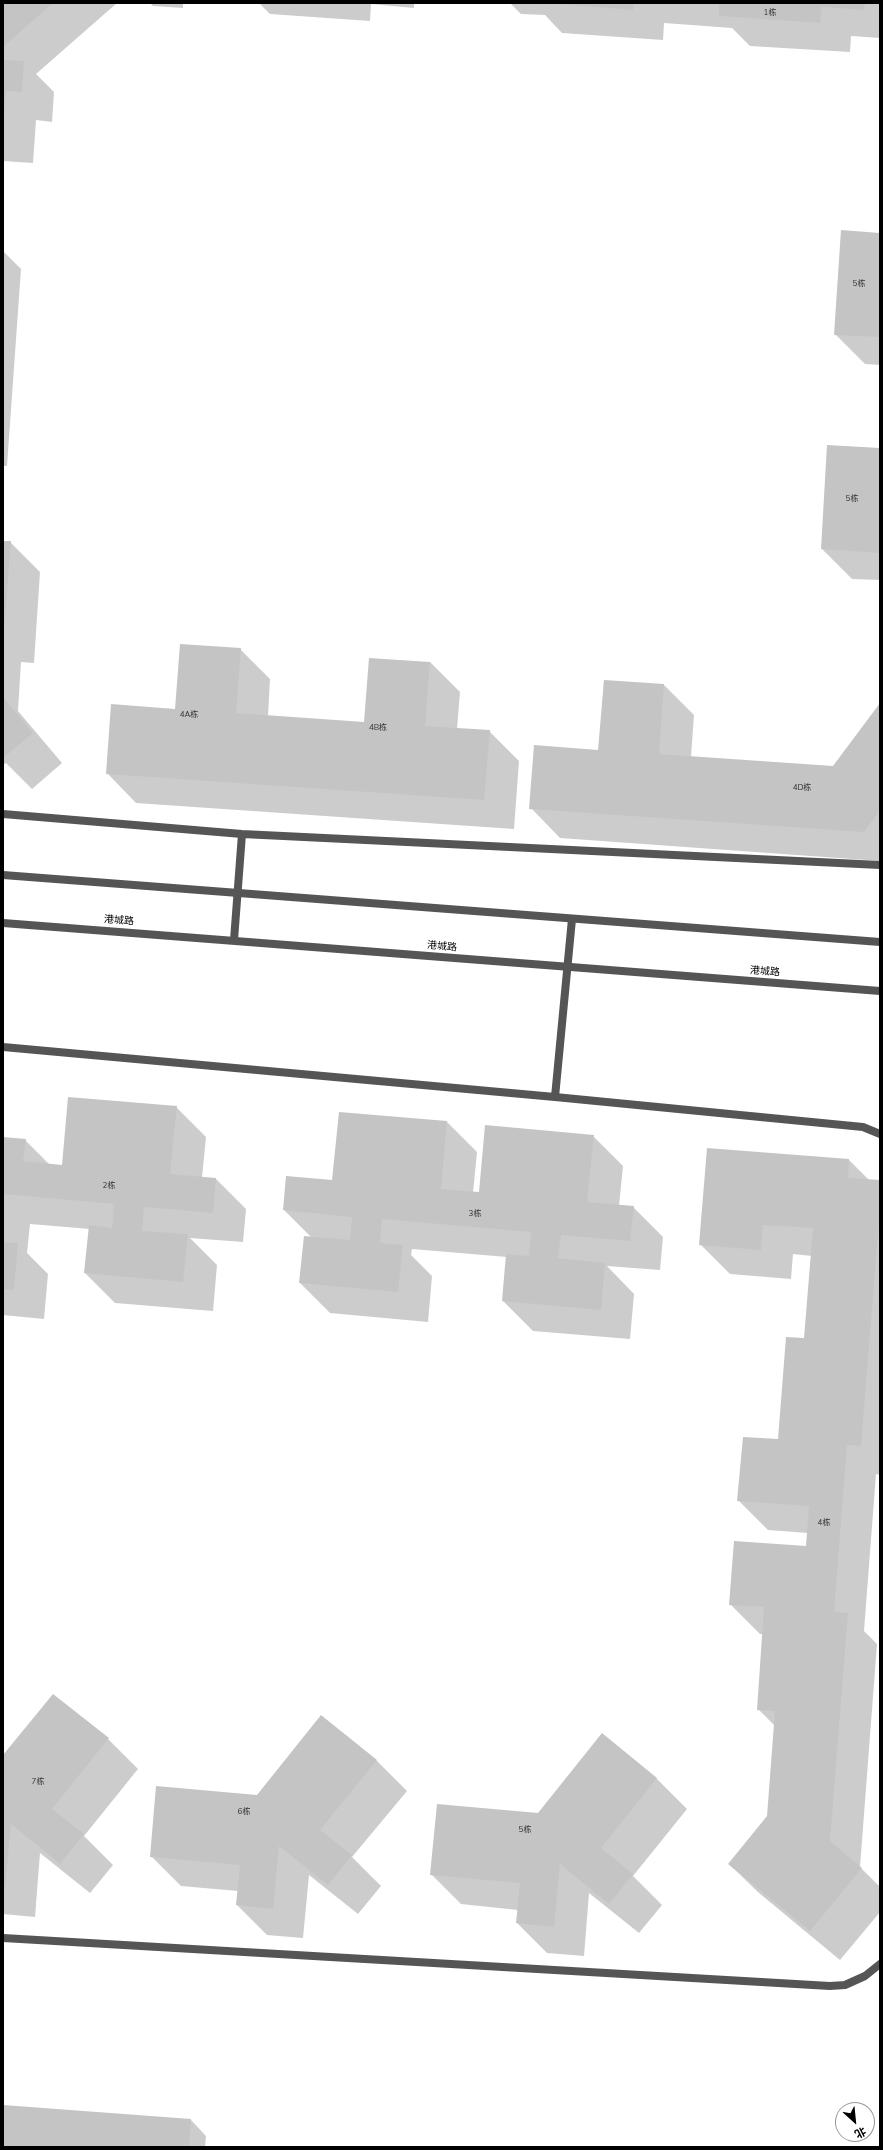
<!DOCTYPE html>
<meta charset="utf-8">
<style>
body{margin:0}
#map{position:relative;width:883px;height:2150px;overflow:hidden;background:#fff;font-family:"Nunito Sans","Noto Sans SC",sans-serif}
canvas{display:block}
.frame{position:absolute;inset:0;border:4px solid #000;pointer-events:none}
.north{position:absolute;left:835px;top:2102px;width:40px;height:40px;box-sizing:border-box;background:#fff;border:1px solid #999;border-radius:50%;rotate:153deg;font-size:11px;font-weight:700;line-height:16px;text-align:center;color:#000}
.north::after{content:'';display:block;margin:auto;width:14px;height:18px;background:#000;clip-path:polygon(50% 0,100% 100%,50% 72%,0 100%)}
</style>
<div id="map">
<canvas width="883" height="2150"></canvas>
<div class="frame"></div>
<div class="north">北</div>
</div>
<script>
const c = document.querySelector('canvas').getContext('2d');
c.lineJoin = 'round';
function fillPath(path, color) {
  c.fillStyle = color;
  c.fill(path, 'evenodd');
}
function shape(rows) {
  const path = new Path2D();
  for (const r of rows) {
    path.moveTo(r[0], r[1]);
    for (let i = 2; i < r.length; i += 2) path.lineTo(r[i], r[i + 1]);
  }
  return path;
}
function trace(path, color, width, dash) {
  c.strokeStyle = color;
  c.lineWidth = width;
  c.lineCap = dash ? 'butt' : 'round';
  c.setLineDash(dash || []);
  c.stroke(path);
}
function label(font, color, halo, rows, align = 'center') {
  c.font = font + ' "Nunito Sans","Noto Sans SC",sans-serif';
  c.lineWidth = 4;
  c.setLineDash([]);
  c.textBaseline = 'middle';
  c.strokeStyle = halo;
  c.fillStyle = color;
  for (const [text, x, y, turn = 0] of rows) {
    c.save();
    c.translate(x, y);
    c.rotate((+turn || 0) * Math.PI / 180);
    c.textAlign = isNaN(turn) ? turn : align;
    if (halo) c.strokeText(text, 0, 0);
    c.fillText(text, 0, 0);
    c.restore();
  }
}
const shadow = shape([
 [3,3,117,3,36,74,54,92,52,122,36,120,33,163,3,161],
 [150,3,183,3,183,8,153,6],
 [259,3,414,3,414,8,371,4,370,21,270,14],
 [510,3,880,3,880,38,851,36,850,52,750,46,732,28,664,23,663,40,562,33,545,15,521,14],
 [880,234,880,365,865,364,835,334],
 [3,251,21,269,7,466,3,466],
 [880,449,880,580,852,579,822,549],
 [3,542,10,542,40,572,34,663,21,662,18,711,62,763,32,789,6,763,3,765],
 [240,649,270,679,268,716,365,723,430,662,460,692,457,729,489,731,519,761,514,829,136,803,107,773],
 [604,681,664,685,694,715,691,757,833,767,880,704,880,861,560,838,531,808,599,751],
 [176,1107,206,1137,202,1178,216,1179,246,1209,243,1242,190,1238,217,1265,213,1311,115,1303,85,1273,90,1229,30,1224,27,1253,48,1274,44,1319,3,1315,3,1138,25,1140,50,1165,63,1166],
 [447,1122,477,1152,473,1193,480,1194,593,1136,623,1166,619,1206,633,1207,663,1237,660,1270,607,1266,634,1294,630,1339,533,1331,503,1301,507,1257,412,1249,411,1255,432,1276,428,1322,330,1313,300,1283,312,1238,284,1210,287,1177,333,1181],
 [708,1149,849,1160,870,1181,880,1181,880,1475,876,1474,864,1631,877,1644,860,1867,880,1887,880,1912,840,1960,759,1893,729,1864,768,1817,775,1726,758,1709,763,1634,760,1634,730,1604,806,1547,808,1533,768,1530,738,1500,779,1440,805,1339,812,1256,793,1254,791,1279,730,1274,700,1244],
 [321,1717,377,1761,407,1791,352,1857,381,1886,358,1914,309,1875,303,1938,267,1935,237,1905,238,1891,181,1886,151,1856,258,1796],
 [602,1735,657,1779,687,1809,633,1876,662,1905,639,1933,589,1893,584,1956,547,1953,517,1923,518,1910,461,1904,431,1874,538,1814],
 [108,1739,138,1769,84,1836,113,1865,90,1893,40,1853,35,1917,3,1914,3,1757],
 [3,2106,191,2120,206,2136,205,2147,3,2147]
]);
const building = shape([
 [3,3,53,3,3,47],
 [546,3,634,3,633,10],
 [719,3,865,3,864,10,822,7,820,23,719,16],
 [3,60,24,61,22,92,6,91,4,116],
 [841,230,880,233,880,337,834,335],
 [827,445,880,448,880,553,821,549],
 [3,541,11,541,4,631,3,631],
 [180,644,241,648,236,713,364,722,369,658,430,662,425,726,490,730,484,800,106,774,111,704,175,709],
 [604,680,664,684,659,754,833,766,880,703,880,810,864,832,529,809,534,745,598,750],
 [3,697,33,733,3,758],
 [68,1097,177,1106,170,1174,216,1178,213,1213,144,1207,142,1231,188,1234,183,1282,84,1273,89,1225,112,1228,114,1204,3,1194,3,1137,26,1139,23,1161,62,1165],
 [339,1112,447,1121,441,1189,479,1192,485,1125,594,1135,587,1202,634,1206,630,1241,561,1235,558,1258,605,1263,601,1310,502,1301,506,1254,529,1256,531,1232,382,1219,380,1243,403,1245,398,1292,299,1283,304,1236,350,1240,352,1217,283,1210,286,1176,332,1180],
 [707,1148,849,1159,848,1178,880,1180,880,1209,861,1446,847,1445,834,1612,848,1613,830,1841,862,1868,810,1931,728,1864,767,1816,775,1711,757,1710,764,1607,729,1605,734,1541,806,1546,809,1506,737,1501,743,1437,778,1439,786,1337,804,1338,813,1228,763,1225,761,1250,699,1245],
 [3,1242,18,1243,14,1290,3,1289],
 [53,1694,109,1738,52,1809,84,1834,60,1864,11,1824,5,1887,3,1887,3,1755],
 [321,1715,377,1760,320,1830,352,1855,328,1885,279,1846,273,1909,236,1905,240,1865,150,1857,156,1786,257,1795],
 [602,1733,657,1778,601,1848,633,1874,609,1904,560,1864,554,1927,516,1923,520,1883,430,1875,437,1804,538,1813],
 [3,2105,191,2119,189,2147,3,2147]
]);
const service = shape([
 [3,814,242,834,880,865],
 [234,940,242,834],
 [3,1047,555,1097,863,1127,880,1134],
 [555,1097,572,919],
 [3,1938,830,1986,845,1985,865,1976,880,1964]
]);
const tertiary = shape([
 [3,875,880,942],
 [3,923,880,991]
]);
const numberNames = [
 ["1栋",770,13],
 ["5栋",859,284],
 ["5栋",852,499],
 ["4A栋",189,715],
 ["4B栋",378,728],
 ["4D栋",802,788],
 ["2栋",109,1186],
 ["3栋",475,1214],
 ["4栋",824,1523],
 ["7栋",38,1782],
 ["6栋",244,1812],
 ["5栋",525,1830]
];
const streetNames = [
 ["港城路",119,921,4],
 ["港城路",442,947,5],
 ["港城路",765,972,4]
];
fillPath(shadow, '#0003');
fillPath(building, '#c4c4c4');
trace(service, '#555', 8);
trace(tertiary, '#555', 8);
label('8px', '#313131', null, numberNames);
label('10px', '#000', '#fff', streetNames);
</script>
